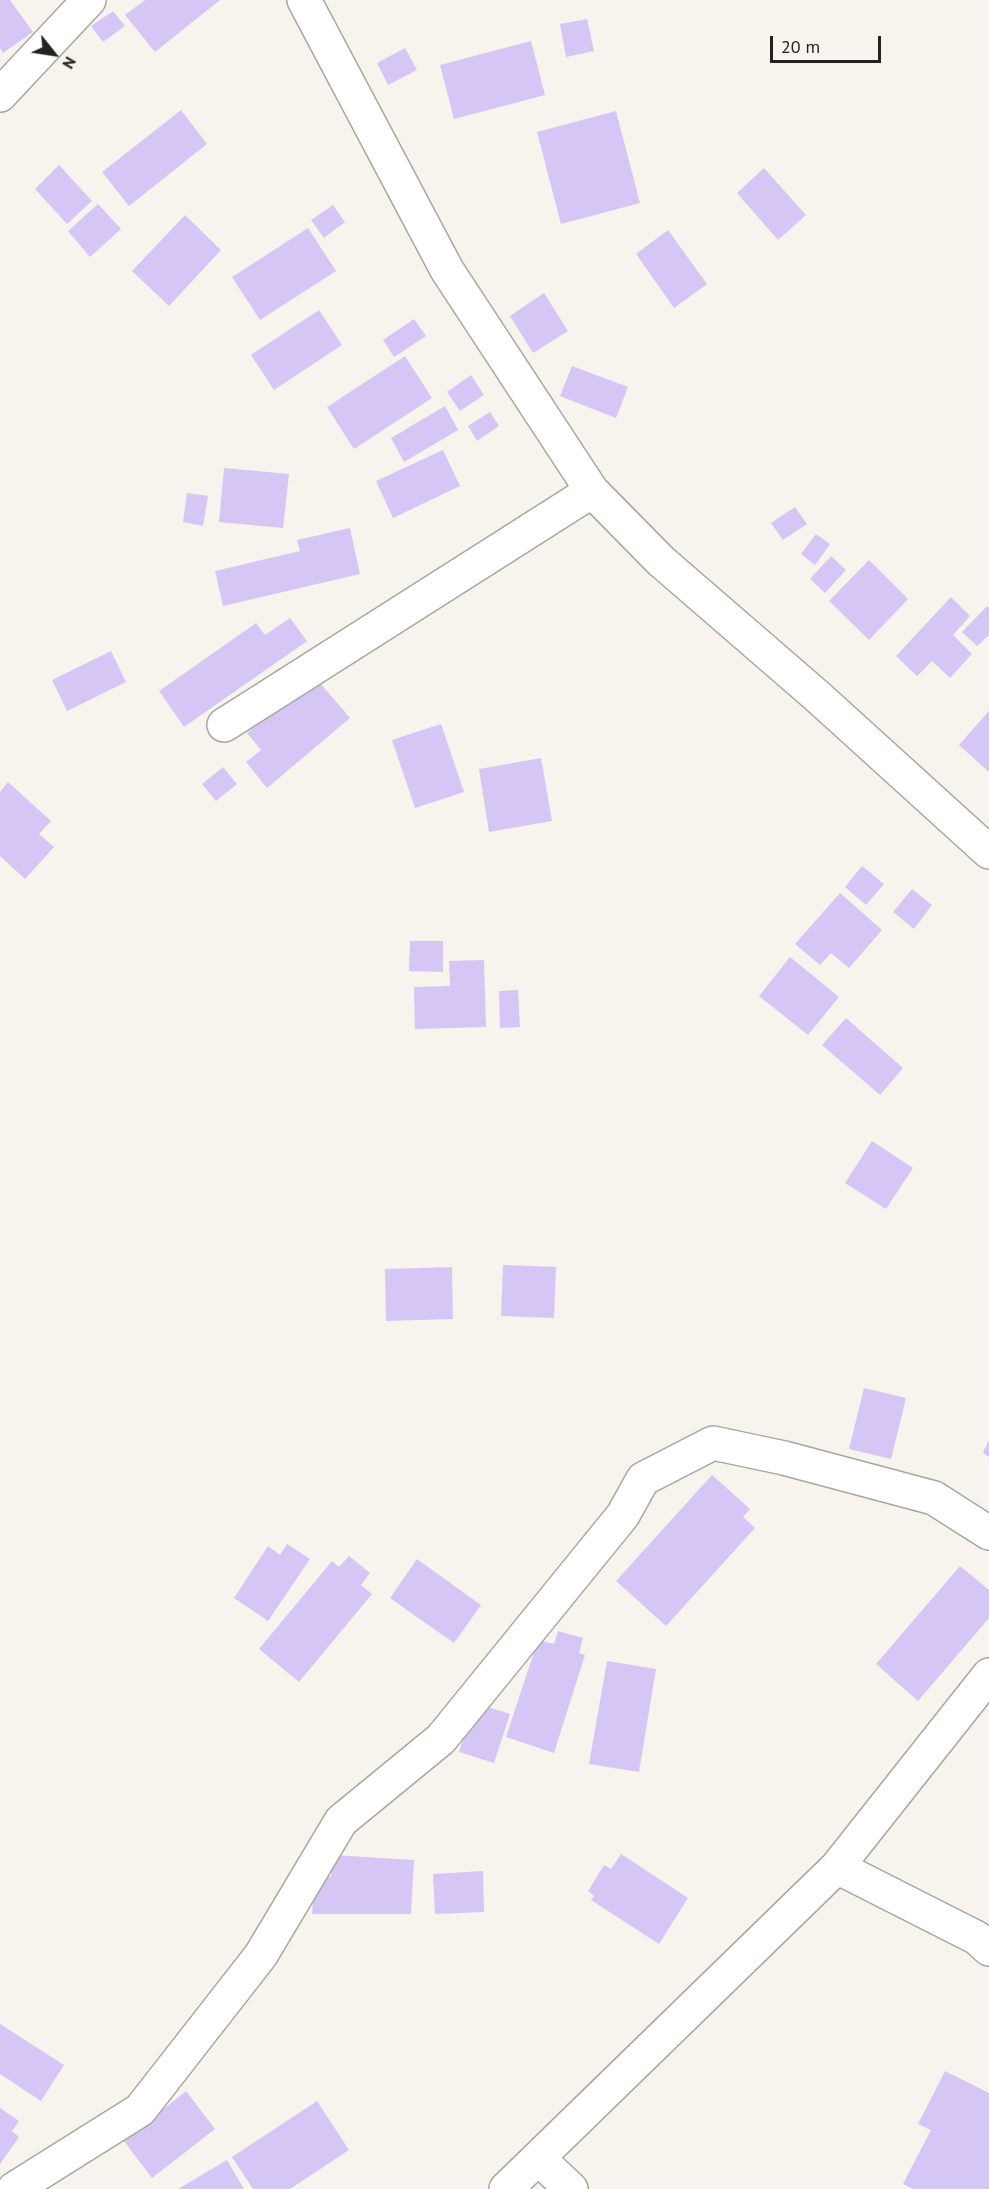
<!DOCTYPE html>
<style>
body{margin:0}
#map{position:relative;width:989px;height:2189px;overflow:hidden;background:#f7f4ed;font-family:"PT Sans",sans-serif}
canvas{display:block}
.north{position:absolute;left:24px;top:24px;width:60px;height:60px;-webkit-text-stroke:4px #f7f4ed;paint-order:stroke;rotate:120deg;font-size:16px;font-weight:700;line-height:24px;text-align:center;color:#232220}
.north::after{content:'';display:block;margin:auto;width:21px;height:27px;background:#232220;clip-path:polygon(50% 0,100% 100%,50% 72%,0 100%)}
.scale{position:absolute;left:770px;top:36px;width:111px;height:27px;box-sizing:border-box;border:3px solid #232220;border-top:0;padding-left:8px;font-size:18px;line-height:21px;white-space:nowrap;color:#232220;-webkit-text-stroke:4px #f7f4ed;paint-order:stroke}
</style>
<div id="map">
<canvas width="989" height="2189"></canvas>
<div class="north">N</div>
<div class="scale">20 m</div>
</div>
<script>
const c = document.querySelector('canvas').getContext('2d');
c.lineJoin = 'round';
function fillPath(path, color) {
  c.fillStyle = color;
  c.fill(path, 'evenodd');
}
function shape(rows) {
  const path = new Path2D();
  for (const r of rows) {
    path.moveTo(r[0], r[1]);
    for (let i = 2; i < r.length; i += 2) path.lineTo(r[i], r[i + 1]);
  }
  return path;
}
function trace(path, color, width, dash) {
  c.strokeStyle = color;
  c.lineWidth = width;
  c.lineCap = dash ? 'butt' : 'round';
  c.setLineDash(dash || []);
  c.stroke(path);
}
const building = shape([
 [0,0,10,0,33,32,3,53,0,48],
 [145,0,220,0,155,52,125,15],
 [113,11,125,26,103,42,91,26],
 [587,19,594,51,566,57,560,24],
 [531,41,545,95,454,119,440,65],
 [405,48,417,70,388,85,377,63],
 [181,110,207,144,129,206,102,172],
 [616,111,640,203,561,224,537,132],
 [59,165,92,201,67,224,35,189],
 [764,168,806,215,778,240,737,193],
 [98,204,121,229,90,257,68,231],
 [333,205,345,222,324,238,311,220],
 [185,215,221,250,169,306,132,271],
 [308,228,336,271,260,320,232,277],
 [668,230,707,284,674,308,636,254],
 [544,293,568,331,533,353,510,316],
 [319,310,342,345,274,390,251,355],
 [414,319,426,336,394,357,383,340],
 [405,356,432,398,354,449,327,407],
 [572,366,628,387,616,418,560,396],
 [471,375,484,395,460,411,447,392],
 [445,406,458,430,404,462,391,438],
 [490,412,499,426,477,441,468,426],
 [443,450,460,486,393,518,376,481],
 [224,468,289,474,283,528,219,522],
 [187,493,208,496,203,526,183,522],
 [795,507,807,524,783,540,771,523],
 [350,528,360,574,223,606,215,571,300,551,297,540],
 [816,534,830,544,815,565,801,554],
 [831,556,846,570,825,593,810,579],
 [869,560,908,599,869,640,829,601],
 [951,597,970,616,953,635,972,654,950,678,932,661,917,676,896,656],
 [987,606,989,608,989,635,977,646,962,632],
 [290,618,307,641,184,727,159,691,256,623,265,635],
 [111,651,126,682,67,711,52,680],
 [315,677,350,718,267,788,246,762,261,750,247,733],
 [989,711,989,772,959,745],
 [441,724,464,792,415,808,392,740],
 [541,758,552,821,489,832,479,769],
 [223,767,237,784,216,801,202,784],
 [8,782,51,821,39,834,54,847,25,879,0,856,0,792],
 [862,866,884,884,866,905,845,887],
 [912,889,932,905,914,929,893,912],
 [840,893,882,930,849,968,831,953,820,965,795,944],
 [410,941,443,941,443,972,409,971],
 [790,957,839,997,808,1035,759,996],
 [484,960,486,1027,415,1029,414,987,450,986,449,961],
 [518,990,520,1027,500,1028,499,991],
 [846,1018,903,1068,880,1095,822,1045],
 [872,1141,913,1168,886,1209,845,1183],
 [503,1265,556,1267,554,1318,501,1316],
 [452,1267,453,1319,386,1321,385,1269],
 [864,1388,906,1398,891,1459,849,1449],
 [989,1440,989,1457,983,1453],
 [712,1475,750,1509,743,1517,755,1528,666,1626,616,1581],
 [287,1544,310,1559,268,1621,234,1598,268,1546,280,1555],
 [349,1556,370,1573,361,1585,372,1594,299,1682,259,1649,332,1561,339,1567],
 [417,1559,481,1605,454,1643,390,1598],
 [960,1566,989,1590,989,1618,918,1701,876,1664],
 [558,1631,583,1638,579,1653,585,1655,554,1753,506,1737,538,1640,554,1644],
 [607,1661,656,1669,639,1772,589,1764],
 [475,1703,510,1714,494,1763,459,1752],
 [621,1854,688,1898,659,1944,591,1900,594,1896,588,1891,604,1865,611,1869],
 [333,1855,414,1860,411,1914,312,1914,315,1876,331,1877],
 [483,1871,484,1912,435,1914,433,1874],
 [0,2024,64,2065,41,2101,0,2074],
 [945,2071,989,2093,989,2189,913,2189,903,2184,931,2130,918,2124],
 [186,2091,215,2129,152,2178,124,2141],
 [317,2101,349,2150,290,2189,253,2189,232,2157],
 [0,2108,19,2121,12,2131,19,2137,0,2164],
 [227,2160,244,2189,178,2189]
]);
const minor = shape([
 [304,0,447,270,592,491,661,561,817,696,989,852],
 [0,95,89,0],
 [224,725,592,491],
 [837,1867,977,1938,989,1949],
 [538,2158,571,2189],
 [14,2189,140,2110,261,1955,341,1821,441,1739,623,1515,643,1479,713,1443,784,1458,934,1498,989,1533],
 [506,2189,837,1867,989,1675]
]);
fillPath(building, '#d6c6f6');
trace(minor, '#a9a6a0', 36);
trace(minor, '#fff', 33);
</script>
